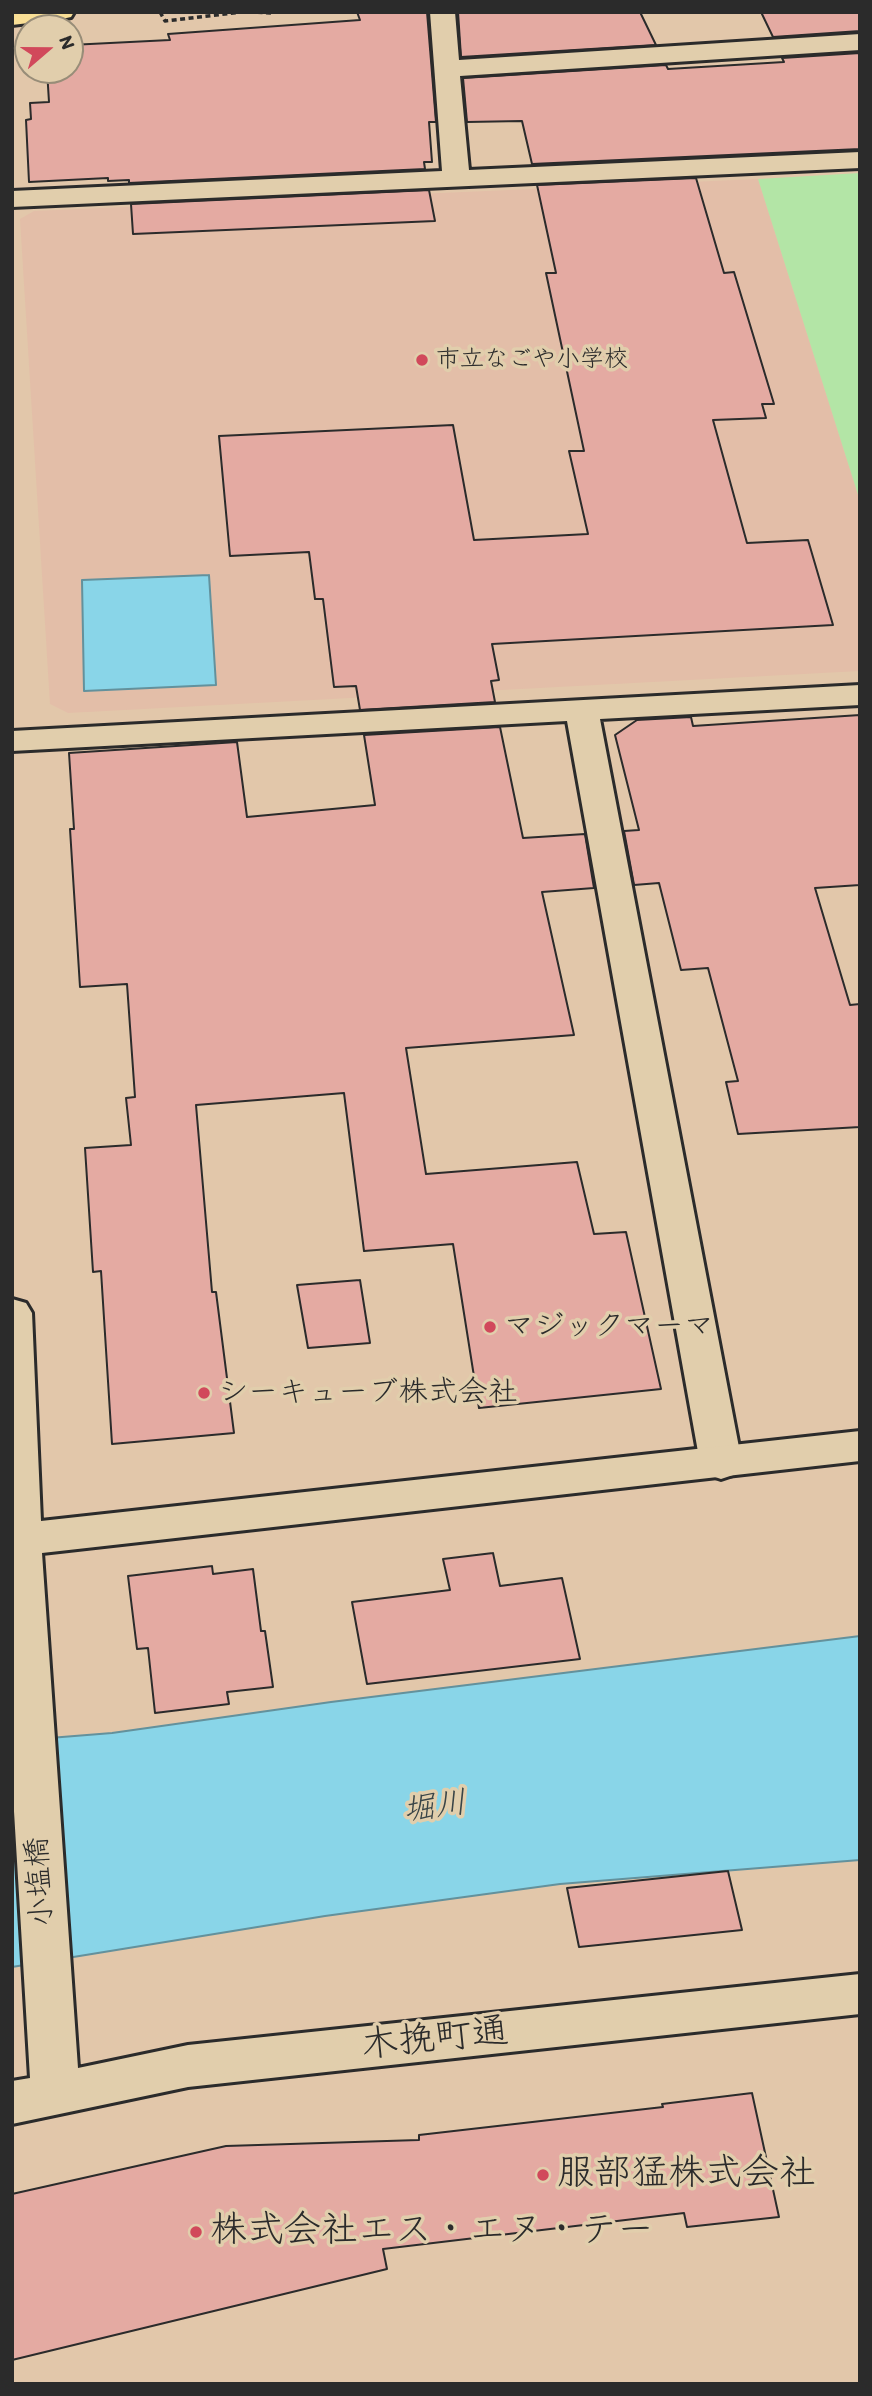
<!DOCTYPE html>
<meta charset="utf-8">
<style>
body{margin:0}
#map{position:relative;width:872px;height:2396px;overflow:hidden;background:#e2c7aa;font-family:Itim,sans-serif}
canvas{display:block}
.frame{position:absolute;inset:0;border:14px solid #2b2b2b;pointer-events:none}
.north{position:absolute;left:14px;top:14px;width:70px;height:70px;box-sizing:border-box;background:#e1ceac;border:2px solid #988d78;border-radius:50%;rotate:70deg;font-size:19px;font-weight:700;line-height:28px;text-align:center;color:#2b2b2b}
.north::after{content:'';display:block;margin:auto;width:24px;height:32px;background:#d1495b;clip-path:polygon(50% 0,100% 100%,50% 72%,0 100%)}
</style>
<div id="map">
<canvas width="872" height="2396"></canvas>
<div class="frame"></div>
<div class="north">N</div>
</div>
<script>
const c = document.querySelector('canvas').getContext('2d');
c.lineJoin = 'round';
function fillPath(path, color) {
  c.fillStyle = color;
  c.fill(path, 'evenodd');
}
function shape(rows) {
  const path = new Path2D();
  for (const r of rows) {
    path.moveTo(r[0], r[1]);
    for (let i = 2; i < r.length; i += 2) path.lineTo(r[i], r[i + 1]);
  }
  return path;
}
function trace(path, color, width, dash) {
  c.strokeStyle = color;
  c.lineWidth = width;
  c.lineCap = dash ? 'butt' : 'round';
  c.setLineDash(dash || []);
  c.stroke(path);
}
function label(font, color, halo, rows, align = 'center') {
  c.font = font + ' Itim,"Klee One",sans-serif';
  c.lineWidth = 7;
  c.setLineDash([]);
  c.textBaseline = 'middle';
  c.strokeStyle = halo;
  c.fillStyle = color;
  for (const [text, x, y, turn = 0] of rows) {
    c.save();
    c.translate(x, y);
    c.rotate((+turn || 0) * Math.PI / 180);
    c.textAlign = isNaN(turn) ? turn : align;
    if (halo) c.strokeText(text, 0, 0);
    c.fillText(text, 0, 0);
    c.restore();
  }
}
const built = shape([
 [758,179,860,501,860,671,68,713,50,704,20,219,34,211]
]);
const green = shape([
 [860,173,860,501,758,179]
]);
const water = shape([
 [209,575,216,685,84,691,82,580,209,575],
 [860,1636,860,1860,560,1884,325,1916,12,1967,12,1741,112,1733,331,1702,860,1636]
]);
const building = shape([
 [357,12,427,12,436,122,429,122,432,162,424,162,425,169,129,183,129,180,108,181,108,178,29,182,26,120,31,119,30,103,49,102,47,70,70,70,70,45,170,40,168,34,360,20,357,12],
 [458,12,640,12,656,45,461,57,458,12],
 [761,12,860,12,860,31,773,37,761,12],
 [860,53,860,149,532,164,522,121,467,122,463,78,666,65,668,69,784,62,782,58,860,53],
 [696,178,724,273,734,272,774,404,762,404,766,418,713,420,747,543,808,540,833,625,492,644,499,680,491,681,495,702,360,710,356,686,334,687,323,599,315,599,309,552,230,556,219,436,453,425,474,540,588,534,569,451,584,451,546,273,556,273,537,185,696,178],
 [429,190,435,221,133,234,131,204,429,190],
 [860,715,860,885,815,888,850,1005,860,1004,860,1127,738,1134,726,1082,738,1081,708,968,681,970,659,883,634,885,624,831,639,830,615,735,637,720,691,717,693,726,860,715],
 [500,727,523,838,585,834,594,888,542,892,574,1035,406,1048,426,1174,577,1162,594,1234,626,1232,661,1389,479,1408,453,1244,364,1251,344,1093,196,1105,212,1292,216,1292,234,1433,112,1444,101,1271,93,1272,85,1148,131,1145,126,1098,135,1097,127,984,80,987,70,829,74,829,69,753,237,742,247,817,375,805,364,735,500,727],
 [360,1280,370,1343,308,1348,297,1285,360,1280],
 [493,1553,500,1586,562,1578,580,1659,367,1684,352,1602,450,1590,443,1559,493,1553],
 [212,1566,213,1574,253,1569,261,1631,265,1631,273,1687,227,1692,229,1704,155,1713,148,1648,137,1649,128,1576,212,1566],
 [728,1871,742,1930,579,1947,567,1888,728,1871],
 [752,2093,779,2217,687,2227,684,2213,383,2249,387,2269,12,2360,12,2194,226,2146,419,2140,419,2135,663,2107,662,2104,752,2093]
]);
const path = shape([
 [160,12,165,21,242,12],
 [249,12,272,13]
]);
const street = shape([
 [430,12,455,12,459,60,860,34,860,50,460,76,469,170,860,152,860,168,12,207,12,191,442,171,430,12],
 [860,685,860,705,600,719,742,1463,736,1474,721,1479,706,1474,700,1463,567,721,12,751,12,731,860,685]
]);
const secondary = shape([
 [12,1299,26,1303,32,1313,41,1521,860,1431,860,1461,42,1553,78,2068,188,2045,860,1974,860,2014,188,2087,12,2124,12,2081,30,2078,12,1778,12,1299]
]);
const primary = shape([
 [12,12,74,12,71,17,62,19,12,25,12,12]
]);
const highway = shape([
 [12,12,28,12,25,17,12,20,12,12]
]);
const markers = [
 [422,360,7,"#d1495b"],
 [490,1327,7,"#d1495b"],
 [204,1393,7,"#d1495b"],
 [543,2175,7,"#d1495b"],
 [196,2232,7,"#d1495b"]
];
const farPoinames = [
 ["市立なごや小学校",436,360]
];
const poiNames = [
 ["マジックマーマ",504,1327],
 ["シーキューブ株式会社",218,1393]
];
const streetNames = [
 ["小塩橋",41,1882,-94]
];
const waterNames = [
 ["堀川",435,1808,-8]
];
const nearStreetnames = [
 ["木挽町通",435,2040,-6]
];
const nearPoinames = [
 ["服部猛株式会社",557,2175],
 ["株式会社エス・エヌ・テー",210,2232]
];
fillPath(built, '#e3bea8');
fillPath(green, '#b3e5a6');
fillPath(water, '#89d5e8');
trace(water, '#63919c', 2);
fillPath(building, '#e4aaa2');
trace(building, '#2b2b2b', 2);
trace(street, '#2b2b2b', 6);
trace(secondary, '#2b2b2b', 6);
trace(primary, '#2b2b2b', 6);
trace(highway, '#2b2b2b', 6);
trace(path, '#2b2b2b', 3.5, [5, 3.5]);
fillPath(street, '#e1ceac');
fillPath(secondary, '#e1ceac');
fillPath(primary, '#f9df96');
fillPath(highway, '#f9df96');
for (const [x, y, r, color] of markers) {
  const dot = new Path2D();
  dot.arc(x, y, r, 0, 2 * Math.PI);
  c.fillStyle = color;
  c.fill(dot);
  trace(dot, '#e1ceac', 2.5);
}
label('24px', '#2b2b2b', '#e1ceac', farPoinames, 'left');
label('30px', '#2b2b2b', '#e1ceac', poiNames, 'left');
label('30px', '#2b2b2b', '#e1ceac', streetNames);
label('italic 32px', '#394447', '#e1ceac', waterNames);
label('37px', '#2b2b2b', '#e1ceac', nearStreetnames);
label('37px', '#2b2b2b', '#e1ceac', nearPoinames, 'left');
</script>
